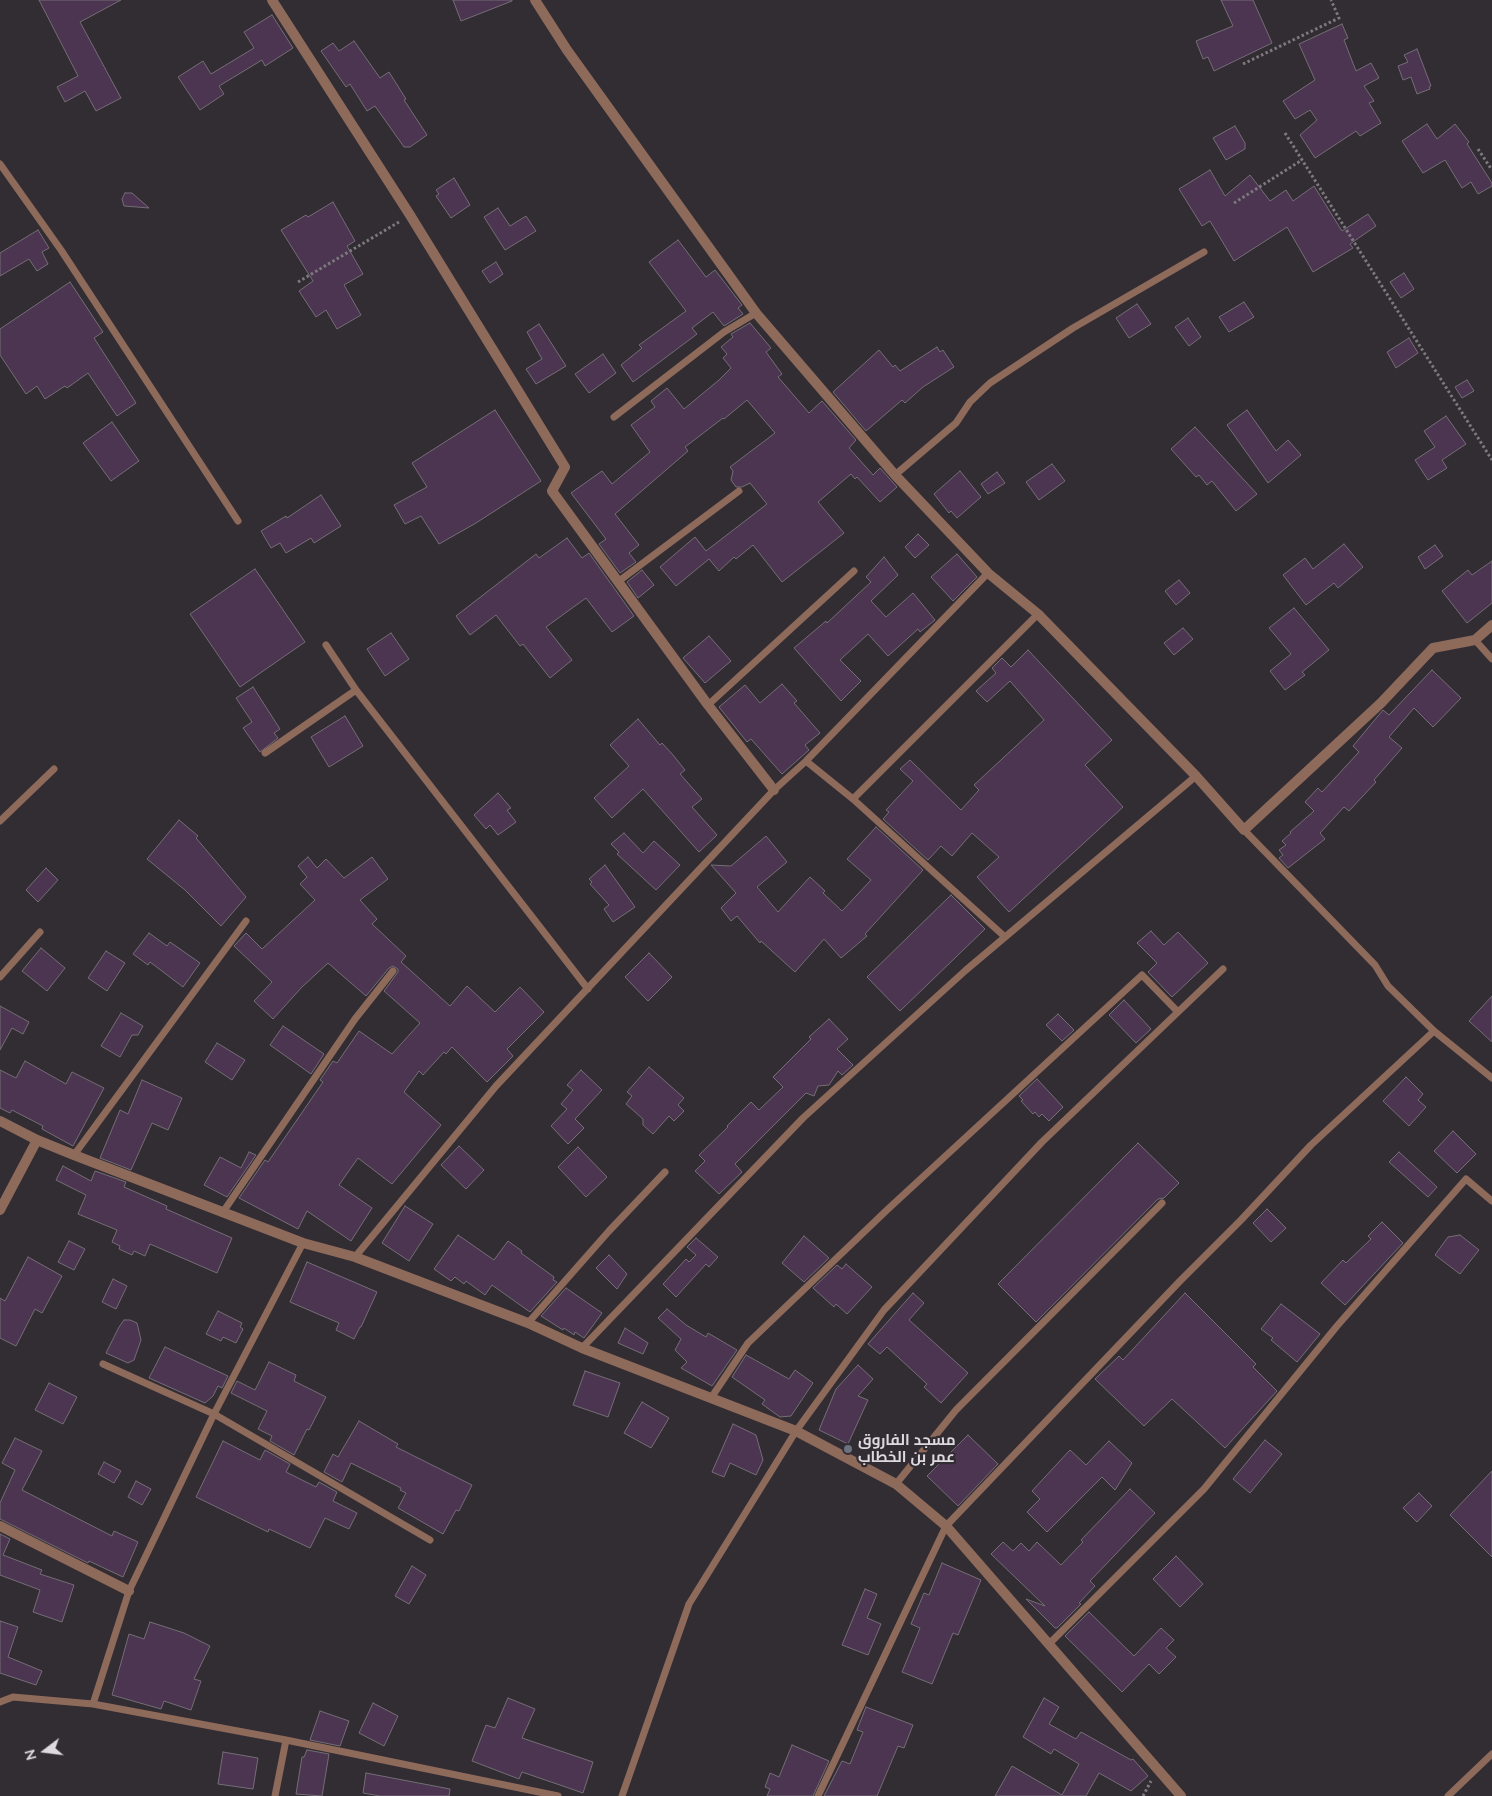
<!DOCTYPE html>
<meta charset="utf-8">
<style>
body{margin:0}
#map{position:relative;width:1492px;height:1796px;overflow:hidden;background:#322c33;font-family:Mulish,sans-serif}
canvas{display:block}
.north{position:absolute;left:20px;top:1726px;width:50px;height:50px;-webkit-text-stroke:4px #322c33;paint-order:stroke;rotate:255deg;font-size:14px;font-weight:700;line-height:20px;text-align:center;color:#ddd9de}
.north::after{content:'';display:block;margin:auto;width:18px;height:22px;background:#ddd9de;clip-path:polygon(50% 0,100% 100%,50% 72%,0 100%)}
</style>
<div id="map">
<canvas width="1492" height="1796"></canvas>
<div class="north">N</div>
</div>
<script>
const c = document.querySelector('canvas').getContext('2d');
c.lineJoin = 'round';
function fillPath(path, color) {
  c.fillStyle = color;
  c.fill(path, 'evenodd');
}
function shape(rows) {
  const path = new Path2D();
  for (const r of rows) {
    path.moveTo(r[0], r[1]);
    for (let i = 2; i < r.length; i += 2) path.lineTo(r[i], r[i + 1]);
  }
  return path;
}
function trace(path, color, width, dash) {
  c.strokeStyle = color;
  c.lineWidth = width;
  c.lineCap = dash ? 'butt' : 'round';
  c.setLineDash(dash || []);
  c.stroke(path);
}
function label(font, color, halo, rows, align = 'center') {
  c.font = font + ' Mulish,Cairo,sans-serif';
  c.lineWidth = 4.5;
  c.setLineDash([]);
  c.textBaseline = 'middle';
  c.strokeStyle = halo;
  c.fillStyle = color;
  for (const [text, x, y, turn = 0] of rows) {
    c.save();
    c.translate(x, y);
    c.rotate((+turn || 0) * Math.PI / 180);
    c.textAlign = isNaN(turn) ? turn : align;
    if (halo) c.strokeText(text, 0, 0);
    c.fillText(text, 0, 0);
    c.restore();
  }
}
const building = shape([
 [39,0,121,0,80,22,121,98,96,111,85,91,65,102,57,87,78,76,39,0],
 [453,0,512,0,512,1,461,21,453,0],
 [1221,0,1253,0,1272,43,1214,71,1208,57,1203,59,1196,41,1233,26,1221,0],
 [272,15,293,48,265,66,262,60,219,86,224,94,200,110,178,77,203,61,211,74,254,48,244,32,272,15],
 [1342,24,1348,38,1344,40,1356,71,1371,63,1379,78,1364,86,1374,101,1369,103,1381,123,1360,136,1356,131,1315,158,1300,135,1317,120,1310,110,1295,119,1283,101,1315,80,1299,44,1342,24],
 [354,41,380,78,389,72,406,99,404,100,427,135,410,147,404,147,375,106,367,111,350,84,346,87,321,51,333,43,339,51,354,41],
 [1417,49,1431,86,1429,87,1430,89,1417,94,1411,77,1403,80,1398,66,1408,62,1404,55,1417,49],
 [1427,124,1437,139,1455,124,1469,142,1467,144,1492,183,1492,186,1478,194,1471,182,1462,188,1445,160,1423,173,1402,141,1427,124],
 [1235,126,1245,143,1245,149,1226,160,1213,138,1235,126],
 [1210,170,1225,196,1250,175,1270,201,1286,190,1293,201,1314,186,1342,231,1368,214,1376,226,1350,244,1353,248,1313,272,1287,227,1234,261,1210,221,1202,226,1179,189,1210,170],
 [454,178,470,205,451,218,436,196,439,194,436,190,454,178],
 [125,193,132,193,149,208,124,206,122,199,125,193],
 [333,202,355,241,347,246,363,274,344,285,361,315,337,329,326,310,316,317,299,291,313,281,281,230,306,215,308,217,333,202],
 [498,208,510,226,526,216,536,231,505,250,484,217,498,208],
 [38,230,49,248,42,252,48,264,37,271,29,259,0,276,0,253,38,230],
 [678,240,706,277,715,270,742,305,738,308,743,314,724,326,713,312,692,328,697,334,633,382,621,365,642,348,639,345,686,311,649,262,678,240],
 [496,262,503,274,490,283,482,271,496,262],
 [1404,273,1414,289,1401,298,1390,282,1404,273],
 [70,282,103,332,94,338,136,403,117,416,88,373,67,388,65,386,45,399,37,386,26,394,0,355,0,329,70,282],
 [1244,302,1254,317,1229,332,1219,317,1244,302],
 [1137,304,1151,324,1129,338,1116,318,1137,304],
 [1188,318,1201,337,1189,346,1175,327,1188,318],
 [750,323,771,348,766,352,782,374,778,377,809,413,822,401,856,440,849,448,873,475,880,468,897,487,880,502,857,477,855,479,851,474,818,502,844,533,782,582,753,545,736,559,734,557,719,571,709,559,676,586,660,567,695,537,706,551,767,504,750,483,742,487,736,487,731,480,733,471,730,467,775,433,747,400,724,419,723,418,685,447,688,451,615,514,639,545,629,553,636,562,620,573,599,544,606,539,571,493,602,471,612,484,650,452,631,425,655,407,651,401,667,388,684,409,719,380,731,368,723,358,727,354,721,347,733,337,731,334,750,323],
 [539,324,566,366,536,384,526,369,542,359,527,332,539,324],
 [1409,338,1418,353,1396,368,1387,352,1409,338],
 [937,347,940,352,943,350,954,367,923,387,905,403,902,400,866,431,833,392,879,350,893,367,895,365,900,371,937,347],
 [603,354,616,373,589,393,575,374,603,354],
 [1467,380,1474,391,1462,398,1455,387,1467,380],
 [495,410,541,481,476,523,439,544,421,516,405,524,394,505,427,487,412,463,495,410],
 [1247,410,1276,451,1288,440,1301,455,1268,483,1227,425,1247,410],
 [1446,416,1466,444,1442,460,1447,468,1428,480,1415,460,1435,447,1424,431,1446,416],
 [112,422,139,461,111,481,83,443,112,422],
 [1195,427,1257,494,1236,511,1212,481,1207,485,1199,475,1196,477,1171,449,1195,427],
 [1052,464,1065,481,1039,500,1026,482,1052,464],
 [960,471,981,497,957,518,951,511,949,513,934,494,960,471],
 [997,472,1005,483,988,494,981,484,997,472],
 [321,495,341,526,314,543,311,538,286,553,280,543,271,548,261,531,286,516,287,518,321,495],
 [918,534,929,545,915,558,905,547,918,534],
 [567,538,582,558,589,553,634,616,612,632,586,598,568,611,546,627,572,660,550,678,523,644,520,646,496,615,470,635,456,616,536,554,539,558,567,538],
 [1344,544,1363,567,1338,588,1334,583,1306,605,1283,575,1305,558,1313,569,1344,544],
 [1435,545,1443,556,1425,569,1418,557,1435,545],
 [957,554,977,577,953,601,931,577,957,554],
 [884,557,898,575,871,601,886,617,913,593,935,620,920,632,918,629,888,656,868,634,840,660,861,681,841,701,794,648,826,621,827,623,871,582,866,577,884,557],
 [1492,561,1492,603,1467,623,1442,591,1468,570,1472,575,1492,561],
 [255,569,305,642,240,687,190,614,255,569],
 [642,570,654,585,638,598,627,582,642,570],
 [1179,580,1190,593,1176,605,1165,591,1179,580],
 [1294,608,1329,650,1302,672,1305,675,1285,690,1270,671,1291,654,1269,628,1294,608],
 [1183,628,1193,639,1174,655,1164,643,1183,628],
 [391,633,409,659,385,676,367,649,391,633],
 [709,636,731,661,705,683,683,658,709,636],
 [1028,650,1112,740,1085,765,1123,807,1009,912,977,877,999,857,972,833,952,856,941,846,928,860,883,819,889,812,886,810,913,781,900,769,910,760,961,810,979,790,974,785,1044,720,1010,681,987,702,976,691,996,673,992,668,1002,658,1011,667,1028,650],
 [1432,670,1461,698,1433,727,1414,708,1389,737,1402,748,1374,780,1376,782,1349,811,1344,807,1320,833,1325,839,1288,868,1279,858,1283,855,1279,850,1286,845,1282,841,1291,833,1290,832,1314,811,1305,802,1318,788,1322,792,1359,752,1353,746,1383,710,1389,715,1432,670],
 [782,684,797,701,794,703,820,733,805,745,809,750,782,774,751,739,747,742,719,707,745,685,760,703,782,684],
 [253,687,280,729,274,733,278,738,260,752,243,728,252,722,236,698,253,687],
 [345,716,363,746,329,767,311,737,345,716],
 [638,719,660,745,662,743,673,755,685,770,680,774,702,799,692,807,717,835,699,852,643,789,612,818,594,798,629,766,610,745,638,719],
 [498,793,511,808,507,810,516,822,498,835,490,825,486,829,474,815,498,793],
 [179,820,198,836,196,838,246,897,221,926,185,890,147,859,179,820],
 [876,827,923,870,865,934,867,936,841,958,824,939,795,972,761,941,760,943,737,916,731,921,721,908,736,893,711,865,731,866,766,836,787,862,757,887,778,912,810,877,825,891,823,893,842,911,871,880,847,859,876,827],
 [624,833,643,853,654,841,680,865,656,890,617,854,619,852,611,844,624,833],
 [308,857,317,868,326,859,344,878,372,857,388,879,360,900,377,919,372,924,406,956,401,962,450,1006,467,986,495,1012,520,987,544,1012,507,1049,513,1056,487,1082,452,1047,446,1054,444,1052,423,1075,419,1071,404,1092,441,1125,392,1184,358,1158,339,1185,372,1208,351,1241,307,1211,298,1229,239,1198,265,1160,268,1162,323,1082,320,1080,333,1061,337,1063,359,1031,392,1054,420,1023,384,991,398,972,398,969,393,966,389,968,366,996,328,963,302,987,273,1019,254,1001,272,982,234,946,246,933,262,949,315,900,300,884,307,877,298,866,308,857],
 [605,865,635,907,613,922,604,909,609,905,590,884,592,882,589,879,605,865],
 [46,868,58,880,38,902,26,890,46,868],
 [951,895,985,929,900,1011,867,977,951,895],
 [1151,931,1164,945,1178,932,1208,963,1172,997,1148,972,1157,963,1137,943,1151,931],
 [149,933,167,946,170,942,200,963,183,987,150,962,148,965,133,954,149,933],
 [41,948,65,968,47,991,22,971,41,948],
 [106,951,125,963,107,991,88,978,106,951],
 [649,953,672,977,648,1001,625,977,649,953],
 [1492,996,1492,1042,1469,1021,1492,996],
 [1124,1000,1151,1029,1136,1043,1109,1015,1124,1000],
 [0,1006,29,1022,23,1034,12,1028,0,1050,0,1006],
 [121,1013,143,1026,138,1035,132,1035,120,1057,101,1046,121,1013],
 [1058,1014,1074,1030,1062,1041,1046,1025,1058,1014],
 [829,1019,848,1039,837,1049,853,1065,842,1075,838,1071,829,1085,818,1086,814,1096,806,1093,735,1164,742,1172,719,1194,695,1171,705,1161,699,1155,728,1127,727,1126,751,1102,759,1110,783,1087,773,1077,811,1039,809,1037,829,1019],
 [283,1026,324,1054,311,1074,270,1045,283,1026],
 [217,1043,245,1060,232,1080,205,1062,217,1043],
 [25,1061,66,1084,72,1072,104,1088,73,1146,42,1129,43,1126,12,1110,10,1113,0,1108,0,1070,16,1078,25,1061],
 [649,1067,684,1098,678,1105,684,1111,674,1121,669,1116,653,1134,643,1125,643,1119,626,1104,632,1096,627,1092,649,1067],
 [581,1070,602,1090,575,1119,584,1128,568,1144,551,1126,567,1109,561,1104,573,1090,567,1085,581,1070],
 [1406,1077,1423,1094,1418,1100,1426,1107,1409,1126,1383,1101,1406,1077],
 [1037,1079,1063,1107,1049,1121,1042,1114,1039,1117,1035,1112,1033,1114,1021,1101,1023,1100,1019,1096,1037,1079],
 [142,1080,182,1098,168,1130,152,1123,131,1170,100,1158,120,1110,128,1114,142,1080],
 [1453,1131,1476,1154,1457,1173,1434,1151,1453,1131],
 [1138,1143,1179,1183,1164,1198,1158,1199,1036,1322,998,1284,1138,1143],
 [459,1146,484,1170,466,1189,441,1165,459,1146],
 [578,1147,607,1177,586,1197,558,1167,578,1147],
 [249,1152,256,1155,227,1197,204,1185,220,1157,241,1168,249,1152],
 [1399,1152,1437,1187,1428,1197,1389,1162,1399,1152],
 [63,1166,91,1181,95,1171,126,1182,124,1187,167,1206,166,1209,232,1238,217,1273,150,1244,145,1256,134,1251,132,1255,119,1249,120,1246,112,1242,117,1230,78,1214,86,1195,56,1180,63,1166],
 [405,1206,433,1224,409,1261,382,1243,405,1206],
 [1267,1209,1286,1228,1271,1242,1253,1223,1267,1209],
 [1382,1222,1403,1243,1345,1305,1321,1283,1343,1260,1346,1263,1371,1239,1368,1236,1382,1222],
 [458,1235,494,1260,508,1241,522,1251,521,1253,554,1277,553,1280,557,1282,530,1312,492,1285,485,1295,466,1281,464,1284,455,1277,451,1281,434,1269,458,1235],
 [1460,1235,1479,1250,1460,1274,1435,1255,1448,1237,1460,1235],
 [804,1236,829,1258,804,1282,782,1263,804,1236],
 [696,1238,718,1257,709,1267,706,1264,676,1297,663,1284,686,1259,689,1262,696,1255,687,1247,696,1238],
 [69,1241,85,1249,74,1270,58,1262,69,1241],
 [609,1255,627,1274,617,1289,596,1268,609,1255],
 [28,1257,62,1276,42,1313,35,1309,16,1346,0,1338,0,1298,5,1301,28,1257],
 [307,1262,377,1292,361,1327,360,1327,354,1339,336,1330,339,1323,290,1302,307,1262],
 [846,1264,872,1287,847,1314,836,1304,834,1307,813,1288,837,1265,842,1269,846,1264],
 [113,1279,127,1286,116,1309,102,1302,113,1279],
 [566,1288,602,1313,584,1338,575,1332,574,1335,564,1328,563,1330,541,1316,566,1288],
 [913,1293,924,1303,909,1320,968,1373,941,1403,924,1387,927,1384,887,1347,880,1354,868,1344,913,1293],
 [1185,1293,1256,1364,1253,1367,1277,1391,1225,1448,1172,1399,1144,1426,1095,1379,1119,1356,1123,1360,1185,1293],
 [1281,1304,1320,1334,1297,1362,1271,1340,1273,1338,1261,1329,1281,1304],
 [667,1309,686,1325,706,1337,708,1333,737,1350,712,1386,681,1368,687,1362,675,1350,681,1339,658,1318,667,1309],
 [218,1311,242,1323,240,1327,243,1329,236,1343,223,1337,221,1341,206,1334,218,1311],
 [124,1320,130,1320,137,1323,141,1340,134,1360,128,1363,106,1353,119,1327,124,1320],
 [625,1328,648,1343,643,1354,618,1343,625,1328],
 [165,1347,228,1376,222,1388,218,1386,213,1396,205,1403,149,1378,165,1347],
 [746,1355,789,1379,795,1370,813,1383,791,1416,780,1417,762,1404,765,1400,732,1377,746,1355],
 [269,1362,296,1375,294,1381,326,1397,309,1430,307,1429,294,1455,270,1441,272,1436,258,1429,267,1411,231,1393,237,1381,255,1390,269,1362],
 [858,1365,873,1379,858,1396,868,1400,848,1444,819,1430,836,1389,858,1365],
 [585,1371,620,1383,608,1417,573,1405,585,1371],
 [49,1383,77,1397,63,1424,35,1410,49,1383],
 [642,1402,669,1418,651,1448,624,1433,642,1402],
 [359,1421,398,1444,396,1447,472,1485,459,1511,456,1510,443,1534,398,1508,406,1493,400,1490,401,1488,351,1463,342,1482,324,1472,333,1454,338,1457,359,1421],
 [733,1424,756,1435,763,1460,756,1475,730,1463,724,1477,712,1472,733,1424],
 [968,1435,998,1464,958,1506,927,1476,968,1435],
 [15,1438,42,1451,22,1490,112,1536,114,1531,138,1542,123,1577,89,1561,88,1563,0,1519,0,1503,15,1470,2,1463,15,1438],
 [1265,1440,1282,1454,1250,1493,1233,1479,1265,1440],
 [223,1441,260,1460,265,1450,290,1464,286,1472,316,1487,319,1482,337,1492,333,1501,357,1513,349,1529,325,1518,310,1548,269,1529,268,1532,196,1497,223,1441],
 [1109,1441,1132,1463,1115,1490,1102,1477,1047,1532,1027,1512,1040,1499,1032,1491,1070,1450,1086,1465,1109,1441],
 [104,1462,121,1471,114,1483,98,1474,104,1462],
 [1492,1471,1492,1557,1450,1515,1492,1471],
 [136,1481,151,1489,142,1505,128,1497,136,1481],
 [1130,1489,1155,1513,1090,1581,1095,1586,1079,1603,1081,1604,1057,1628,1055,1628,1026,1599,1045,1606,991,1554,1003,1542,1013,1551,1021,1543,1029,1551,1037,1542,1061,1565,1083,1542,1081,1540,1130,1489],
 [1419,1493,1432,1506,1417,1522,1403,1508,1419,1493],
 [0,1534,10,1539,3,1555,42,1570,40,1574,74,1585,62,1622,33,1612,40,1590,0,1575,0,1534],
 [1176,1556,1203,1584,1180,1607,1153,1579,1176,1556],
 [942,1563,981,1580,958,1635,953,1633,932,1684,902,1672,920,1628,911,1624,924,1593,929,1595,942,1563],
 [412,1566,426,1575,409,1604,395,1596,412,1566],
 [865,1589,877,1594,867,1618,881,1624,868,1655,842,1645,865,1589],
 [1089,1612,1134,1656,1161,1628,1174,1640,1166,1648,1176,1657,1159,1674,1149,1664,1122,1692,1065,1636,1089,1612],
 [0,1621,18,1627,8,1657,42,1671,36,1685,0,1673,0,1621],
 [150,1622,184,1633,210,1646,194,1679,201,1681,191,1710,164,1701,161,1709,112,1695,129,1634,144,1639,150,1622],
 [508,1698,535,1709,522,1738,593,1762,583,1793,522,1772,519,1779,472,1761,486,1725,495,1728,508,1698],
 [1044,1698,1059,1707,1049,1724,1076,1739,1081,1732,1131,1760,1133,1759,1148,1776,1131,1791,1099,1773,1086,1796,995,1796,1012,1766,1062,1795,1079,1764,1054,1749,1051,1754,1023,1737,1044,1698],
 [373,1703,398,1716,384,1746,359,1733,373,1703],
 [866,1707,913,1725,904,1748,898,1746,877,1796,824,1796,842,1761,850,1764,863,1732,857,1730,866,1707],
 [320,1711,349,1721,340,1746,310,1740,320,1711],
 [792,1745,829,1761,813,1796,767,1796,770,1789,765,1787,770,1773,779,1777,792,1745],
 [307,1750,329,1754,322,1796,296,1794,302,1757,304,1757,307,1750],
 [223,1752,258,1758,253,1789,218,1784,223,1752],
 [366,1773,450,1789,449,1796,380,1796,363,1793,366,1773]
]);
const path = shape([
 [1243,64,1339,18,1331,0],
 [1285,133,1492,460],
 [1478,149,1492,170],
 [1234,203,1302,160],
 [298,282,399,222],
 [1143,1796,1151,1781]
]);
const service = shape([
 [0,164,61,250,238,521],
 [614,417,724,332,756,313],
 [895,475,956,423,970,402,990,383,1073,328,1204,252],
 [619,581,739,491],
 [1475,640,1492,659],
 [326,645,356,690,588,989],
 [708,705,854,571],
 [265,753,356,690],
 [806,761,853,799,1005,937],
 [853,799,1038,614],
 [0,821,54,769],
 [1244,830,1375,965,1388,986,1434,1031,1492,1078],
 [0,977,40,932],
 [74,1155,246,921],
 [223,1212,355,1019,393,971],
 [355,1257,496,1086,774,790,806,761,988,573],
 [528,1323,609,1231,665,1172],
 [582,1348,803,1118,966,970,1196,776],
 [103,1364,214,1414,430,1540],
 [711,1398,748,1343,888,1209,1142,975,1178,1012],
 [896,1484,956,1410,1162,1203],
 [1049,1644,1204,1489,1337,1326,1466,1179,1492,1201],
 [0,1702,13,1697,93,1704,286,1740,558,1796],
 [93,1704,129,1591,214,1414,303,1243],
 [275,1796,286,1740],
 [622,1796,689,1604,796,1431,884,1310,1042,1142,1223,969],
 [818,1796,946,1526,1180,1281,1241,1220,1311,1145,1434,1031],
 [1448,1796,1492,1754]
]);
const minor = shape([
 [272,0,410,215,565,467,552,491,708,705,774,790],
 [535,0,567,50,756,313,895,475,988,573,1038,614,1196,776,1244,830,1381,703,1433,648,1475,640,1492,625],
 [0,1121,37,1140,74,1155,303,1243,355,1257,528,1323,582,1348,796,1431,896,1484,946,1526,1181,1796],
 [0,1210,37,1140],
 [0,1526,129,1591]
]);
const markers = [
 [848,1449,5,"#6b7280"]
];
const poiNames = [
 ["مسجد الفاروق",858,1440],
 ["عمر بن الخطاب",858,1457]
];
fillPath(building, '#4b3550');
trace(building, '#756e76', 1);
trace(path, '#7e797f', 3, [2.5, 2.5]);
trace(service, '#8e6a5b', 7);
trace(minor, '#8e6a5b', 10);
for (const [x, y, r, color] of markers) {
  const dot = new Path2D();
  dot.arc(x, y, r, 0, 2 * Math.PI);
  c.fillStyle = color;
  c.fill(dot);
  trace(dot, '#322c33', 2);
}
label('bold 15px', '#ddd9de', '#322c33', poiNames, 'left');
</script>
